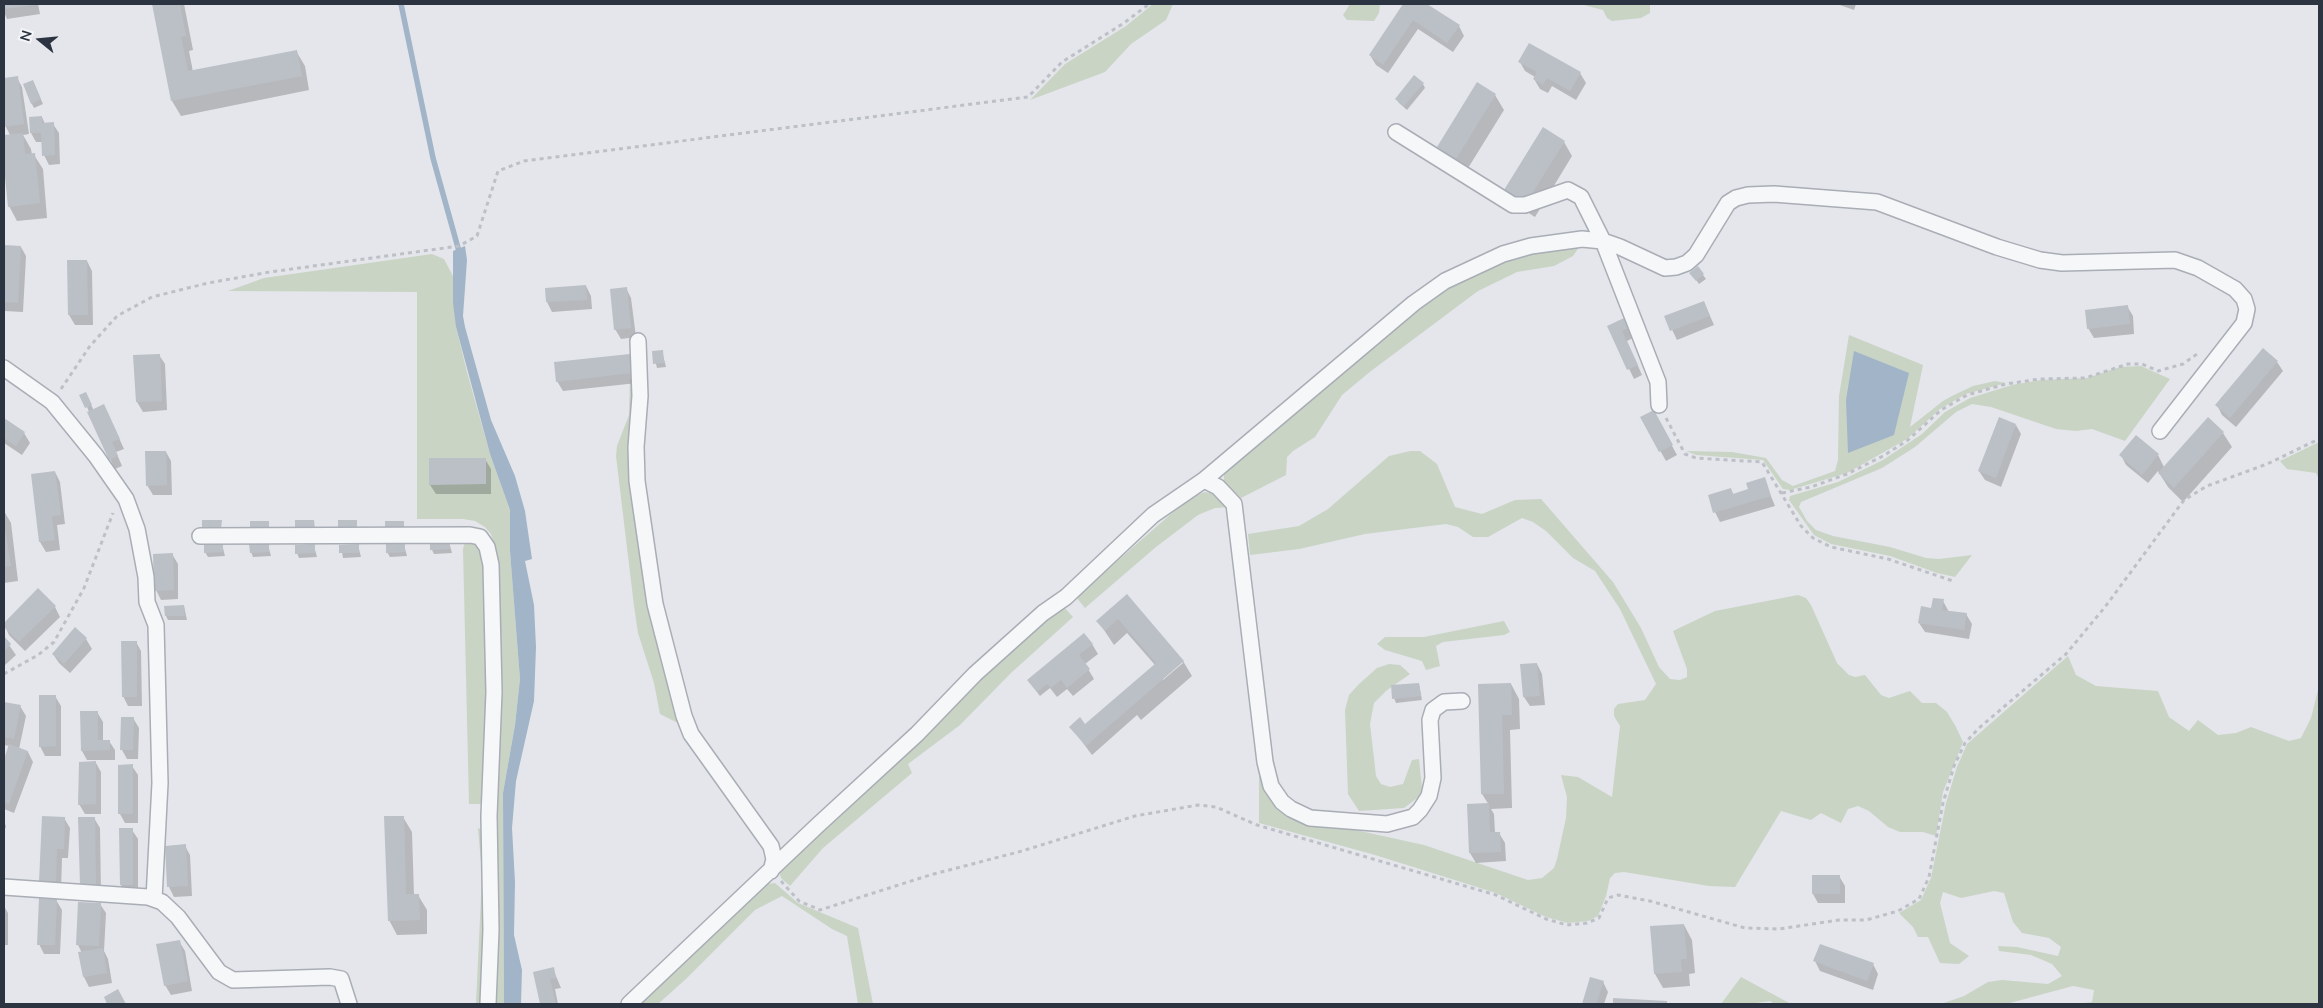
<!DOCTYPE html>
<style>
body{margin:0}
#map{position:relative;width:2323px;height:1008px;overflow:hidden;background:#e4e6eb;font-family:Mulish,sans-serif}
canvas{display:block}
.frame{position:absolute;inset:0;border:5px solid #2c3442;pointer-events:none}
.north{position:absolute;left:15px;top:15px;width:50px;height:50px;-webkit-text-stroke:4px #f3f5f8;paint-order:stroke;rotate:287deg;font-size:14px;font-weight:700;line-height:20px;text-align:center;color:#2c3442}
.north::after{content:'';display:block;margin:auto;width:18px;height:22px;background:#2c3442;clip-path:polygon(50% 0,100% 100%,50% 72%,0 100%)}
</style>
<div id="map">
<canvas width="2323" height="1008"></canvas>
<div class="frame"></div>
<div class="north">N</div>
</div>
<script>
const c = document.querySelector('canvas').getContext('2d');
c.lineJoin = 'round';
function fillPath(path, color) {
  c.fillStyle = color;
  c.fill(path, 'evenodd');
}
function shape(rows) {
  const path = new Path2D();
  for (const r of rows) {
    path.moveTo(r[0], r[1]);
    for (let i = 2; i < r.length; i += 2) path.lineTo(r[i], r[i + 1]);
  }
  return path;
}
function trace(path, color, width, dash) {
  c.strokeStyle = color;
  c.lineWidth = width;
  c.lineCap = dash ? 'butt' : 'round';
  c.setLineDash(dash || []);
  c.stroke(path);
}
const green = shape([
 [1153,4,1173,4,1166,20,1131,44,1105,72,1030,100,1065,64,1126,26],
 [1350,4,1380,4,1379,13,1374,21,1347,20,1343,15],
 [1580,4,1650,4,1650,13,1641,18,1612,21,1607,18,1603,10],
 [1580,246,1573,256,1554,266,1517,272,1478,291,1371,371,1342,395,1315,437,1293,451,1287,457,1286,475,1241,498,1224,481,1224,474,1313,394,1434,296,1490,266,1539,251],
 [432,254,444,259,453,276,456,327,467,372,490,454,510,510,510,551,520,679,515,725,503,793,504,1004,492,1004,497,578,494,545,491,534,485,527,475,521,463,519,417,519,417,292,228,291,264,278],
 [1849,335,1923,365,1910,427,1943,401,1952,396,1973,386,1995,381,2006,383,1966,394,1940,409,1907,439,1847,473,1790,490,1783,489,1763,460,1696,455,1686,451,1732,452,1766,458,1782,480,1793,486,1835,471,1838,460,1839,396],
 [2141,366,2170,379,2125,441,2092,429,2076,431,2056,429,1991,407,1972,404,1956,412,1915,447,1882,468,1801,502,1799,507,1807,521,1816,530,1833,536,1890,547,1926,558,1939,559,1972,555,1955,577,1937,573,1890,556,1831,544,1814,535,1789,500,1790,496,1838,482,1883,460,1922,434,1945,412,1970,398,2012,385,2041,380,2087,378,2120,367],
 [630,379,636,379,634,435,680,724,660,714,654,683,638,633,634,606,616,456,617,446,629,415],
 [2319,442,2319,479,2316,473,2287,469,2280,461],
 [1410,451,1420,451,1437,464,1455,507,1482,514,1515,500,1541,499,1613,582,1641,628,1659,667,1670,679,1680,680,1687,677,1687,669,1673,631,1715,611,1798,595,1806,598,1811,605,1837,663,1849,675,1855,677,1865,675,1881,695,1889,698,1910,691,1922,703,1936,703,1947,712,1956,727,1963,742,1943,792,1936,836,1923,832,1900,832,1888,827,1869,811,1858,806,1848,809,1841,823,1821,813,1811,820,1781,811,1735,887,1709,886,1624,872,1615,873,1610,878,1606,896,1598,916,1588,921,1568,923,1546,917,1496,893,1375,855,1259,823,1259,765,1265,789,1271,801,1290,818,1301,822,1319,822,1424,845,1528,880,1542,878,1554,868,1557,859,1566,818,1567,797,1561,775,1578,777,1612,797,1620,726,1614,716,1614,709,1618,704,1645,700,1656,684,1620,609,1595,571,1573,558,1546,531,1533,522,1522,518,1488,537,1473,537,1458,527,1446,524,1365,534,1299,549,1250,555,1248,534,1299,526,1328,509,1389,456],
 [1205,492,1216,494,1231,507,1215,508,1198,515,1156,547,1085,608,1076,597,1171,514,1192,497],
 [465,541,476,543,482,550,486,560,486,766,484,800,480,804,469,804,463,549],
 [1063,606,1073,617,1011,673,960,725,908,764,912,773,823,848,790,886,781,878,779,871,981,673],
 [1504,621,1510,632,1504,635,1443,642,1436,646,1440,666,1426,670,1422,661,1385,650,1377,644,1385,637,1424,637],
 [2068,656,2076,675,2096,686,2158,691,2169,717,2189,731,2198,720,2218,735,2236,733,2251,727,2289,741,2301,738,2311,718,2319,686,2319,1004,2074,1004,2092,1002,2094,990,2073,986,2006,1004,1941,1004,1964,996,1988,982,2002,980,2048,984,2062,976,2052,964,2031,955,1999,951,1998,946,2017,947,2058,956,2061,947,2049,938,2022,933,2013,922,2004,893,1994,891,1961,898,1943,892,1940,903,1950,943,1969,956,1959,964,1940,963,1928,937,1918,937,1913,927,1899,913,1921,900,1931,878,1946,803,1957,767,1967,744],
 [1389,664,1400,665,1410,674,1386,691,1374,703,1370,724,1376,776,1381,784,1390,787,1403,784,1412,760,1419,759,1422,788,1420,796,1404,808,1359,811,1348,794,1345,710,1349,695,1359,684,1377,668],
 [478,828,486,832,484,1004,476,1004,482,875],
 [775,883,798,903,858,928,873,1004,858,1004,847,936,832,929,782,896,755,910,687,978,658,1004,639,1004,767,884],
 [1741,977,1791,1004,1774,1004,1770,1001,1748,1004,1721,1004]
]);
const water = shape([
 [465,246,467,260,463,316,465,327,491,420,515,476,525,511,532,559,525,561,534,605,536,647,534,701,516,781,512,828,515,882,514,935,522,970,521,1004,504,1004,503,793,515,725,520,679,510,551,510,510,490,454,456,327,453,303,453,251],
 [1854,351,1909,373,1894,435,1848,453,1846,400]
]);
const shadow = shape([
 [4,4,38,4,40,14,7,19,4,12],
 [154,4,184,4,193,50,189,51,193,72,296,51,305,66,309,90,181,116,172,101],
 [1404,4,1425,4,1459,26,1464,36,1453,52,1418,29,1388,73,1376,65,1370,55],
 [1837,4,1856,4,1854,10],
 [1520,62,1580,73,1586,83,1576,100,1552,86,1548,93,1540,89,1534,79,1535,77,1525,71],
 [17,78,22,87,29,134,23,135,31,149,32,155,34,155,43,169,47,218,17,221,9,206,4,136,10,135,6,127,4,113,4,79],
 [1423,84,1425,88,1407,110,1399,103,1396,99],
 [35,86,43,104,34,108,32,104],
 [1495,95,1504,110,1465,173,1447,162,1439,147],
 [42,117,45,124,53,124,59,133,60,164,49,165,44,155,43,142,36,142,31,133],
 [1564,142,1572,156,1535,217,1514,204,1506,190],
 [4,246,21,247,26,256,23,312,4,311],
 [87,261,92,271,93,325,75,325,69,315,68,262],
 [1703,275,1706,279,1699,284,1694,277],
 [586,286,591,296,592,309,552,312,547,302,546,289],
 [626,288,631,298,636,337,621,339,615,329],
 [1704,302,1714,325,1677,340,1666,317],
 [2127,306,2133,316,2134,334,2094,338,2088,328],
 [1623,320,1633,338,1627,341,1642,375,1634,379,1609,327],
 [662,351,666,367,657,368,653,352],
 [159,355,165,364,167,410,143,412,137,402,135,356],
 [629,355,635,365,637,383,563,391,557,381],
 [2277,362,2283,371,2236,427,2222,415,2217,405],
 [88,398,94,411,104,406,109,416,124,449,116,452,122,466,115,469,110,459,87,407],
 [1653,411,1677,455,1666,461,1642,418],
 [4,419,24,433,30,443,22,455,4,443],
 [2016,425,2021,434,2001,487,1985,480,1979,471],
 [2223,433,2232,447,2183,502,2168,487,2158,471,2148,483,2126,465,2121,455,2158,455,2164,467],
 [166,452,171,461,172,495,153,495,147,485],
 [485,459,491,469,491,494,436,494,430,485],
 [55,472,60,482,65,524,57,525,60,550,46,552,40,542,32,475],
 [1764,479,1775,506,1720,522,1715,512,1731,490,1734,495,1750,490],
 [4,511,11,523,18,581,4,583],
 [449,542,452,553,434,554,432,550],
 [222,544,225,556,208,557,205,552],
 [268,545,271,556,253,557,251,552],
 [358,545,361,557,343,558,341,546],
 [404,545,407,556,390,557,387,552],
 [314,546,317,557,299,558,297,553],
 [172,554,178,564,178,599,161,600,156,590],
 [38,590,55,607,60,617,25,651,9,635,4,624],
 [1126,596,1183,661,1192,676,1141,720,1137,715,1092,755,1071,727,1085,726,1155,665,1127,633,1114,645,1098,621],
 [1182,661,1183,663,1163,680,1163,677],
 [1943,601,1949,612,1966,614,1972,624,1969,639,1925,632,1919,623],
 [184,606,187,620,168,620,166,616],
 [75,629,86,639,92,649,70,673,59,663,53,654],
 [4,638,16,655,4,666],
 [136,642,141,651,142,706,128,706,123,696],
 [1092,644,1098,654,1085,664,1094,679,1073,696,1067,689,1057,697,1050,688,1040,696,1031,684],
 [1537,664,1542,674,1545,705,1530,706,1524,697],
 [1419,684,1422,700,1396,703,1394,698],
 [1511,684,1519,699,1520,729,1510,730,1512,808,1491,809,1494,814,1495,833,1499,833,1505,843,1506,861,1476,863,1470,853,1469,805,1489,805,1482,794,1479,685],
 [55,696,61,706,61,756,45,756,40,746],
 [4,703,20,706,26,716,19,749,28,752,33,762,14,813,4,809,4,763,10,746,4,745],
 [97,712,103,722,103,741,109,741,115,750,115,760,87,760,82,751],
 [133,718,139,728,138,759,127,759,122,750],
 [96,763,101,772,101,814,85,814,79,804],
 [132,766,138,775,138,823,125,823,120,814],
 [403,817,412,832,414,895,418,895,427,910,427,934,397,935,389,920],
 [64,818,70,828,68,858,62,858,61,892,46,891,41,881],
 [94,818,100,828,101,894,81,885],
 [4,822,6,826,4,833],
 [132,830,138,839,138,894,126,895,121,885],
 [185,846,190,855,192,896,174,897,169,887,167,847],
 [1839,876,1845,886,1845,903,1818,903,1813,894],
 [56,900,62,910,60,954,44,954,39,944],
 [100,904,106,913,104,951,108,959,112,983,89,987,84,977,80,953,82,953,78,945],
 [4,906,8,913,8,945,4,945],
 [1684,925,1692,940,1695,973,1689,974,1690,986,1663,988,1655,974],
 [179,941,185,951,192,991,171,995,165,985],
 [1815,961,1873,964,1878,974,1873,990,1820,971],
 [553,969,561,988,555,989,558,1004,541,1004,534,973],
 [1591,978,1603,982,1608,992,1604,1004,1583,1004],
 [1614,999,1666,1003,1667,1004,1614,1004]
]);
const stream = shape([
 [401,4,433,158,460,255]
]);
const building = shape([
 [4,4,34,4,34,5,4,9],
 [152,4,180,4,186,36,181,37,188,71,297,50,302,76,171,101],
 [1403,4,1427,4,1460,25,1447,43,1413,20,1383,65,1369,55],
 [1529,43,1581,72,1570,91,1547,78,1543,85,1533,79,1537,72,1518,62],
 [1414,75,1424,83,1404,106,1395,99],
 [18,76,24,124,4,127,4,78],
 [33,80,41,99,31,104,23,84],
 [1477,82,1496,94,1456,159,1437,147],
 [42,116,42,123,54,122,55,155,42,156,41,133,30,133,29,117],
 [1543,127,1565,141,1526,203,1504,190],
 [23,133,25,154,35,153,40,203,8,207,4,167,4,135],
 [4,245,21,246,18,303,4,302],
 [67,260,87,260,88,315,68,315],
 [1698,266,1704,274,1696,281,1689,273],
 [586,285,587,300,546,302,545,288],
 [627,287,631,328,614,330,610,289],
 [1704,301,1710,316,1670,331,1664,316],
 [2128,305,2130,324,2087,329,2085,310],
 [1624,318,1628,328,1622,331,1638,365,1627,370,1607,326],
 [2263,348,2278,361,2230,418,2215,405],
 [663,350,664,363,653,364,652,351],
 [160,354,162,401,136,402,133,355],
 [630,354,632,373,556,382,554,362],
 [86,392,92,405,85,408,79,395],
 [104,404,120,439,112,442,118,456,109,460,87,412],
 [1654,410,1673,445,1659,452,1640,417],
 [1999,417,2016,424,1996,478,1978,471],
 [2208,417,2224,432,2174,488,2158,473],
 [4,418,25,432,16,446,4,438],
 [2136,435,2159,454,2142,475,2119,455],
 [145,451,166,451,167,485,146,486],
 [429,458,486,458,486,484,429,485],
 [55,471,61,515,52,516,55,540,39,542,31,474],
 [1765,477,1771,496,1713,513,1708,495,1731,488,1733,494,1748,489,1746,483],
 [202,520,222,520,221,529,202,528],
 [295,520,314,520,315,529,295,529],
 [338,520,357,520,357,529,338,529],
 [250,521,269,521,269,530,250,530],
 [385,521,404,521,404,530,385,530],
 [4,523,11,566,4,567],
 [450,540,450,549,430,550,430,541],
 [223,543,223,552,204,553,204,544],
 [269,543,269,552,250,553,249,544],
 [405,543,405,552,386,553,386,544],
 [315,544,315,553,295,554,295,545],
 [359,544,359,553,339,553,339,545],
 [173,553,174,590,154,591,153,554],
 [38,588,56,606,19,642,4,627,4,623],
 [1127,594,1184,661,1086,746,1069,727,1080,717,1085,724,1156,663,1118,619,1105,631,1096,621],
 [1933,598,1944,599,1942,610,1967,613,1964,630,1918,623,1921,606,1931,608],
 [184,605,185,616,165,616,164,606],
 [75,627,87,638,64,664,52,654],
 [1084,633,1093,644,1079,655,1090,669,1067,688,1061,680,1051,688,1047,684,1037,692,1027,680],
 [4,636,11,644,4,651],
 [121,641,137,641,137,697,122,697],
 [1537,663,1540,696,1523,697,1520,664],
 [1419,683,1421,696,1392,699,1391,685],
 [1511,683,1512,715,1502,715,1504,794,1481,794,1478,684],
 [39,695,56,695,56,746,39,747],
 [4,702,21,705,14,739,4,737],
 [80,711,98,711,98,740,110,740,110,750,81,751],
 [121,717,134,717,133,750,120,750],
 [9,744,28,751,9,804,4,802,4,759],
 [96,761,96,804,78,805,79,762],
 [133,764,133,814,118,814,118,765],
 [1489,803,1490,832,1500,832,1501,852,1469,853,1467,804],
 [42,816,65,817,64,849,57,849,56,882,39,882],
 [384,816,404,816,406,894,419,894,420,920,388,921],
 [78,817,95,817,96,885,80,885],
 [119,828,133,828,133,885,120,885],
 [186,844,188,886,167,887,165,846],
 [1812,875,1840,875,1840,894,1812,894],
 [39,898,57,899,55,945,37,945],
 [78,902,101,903,99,946,76,945],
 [1684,924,1687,959,1681,959,1682,972,1654,974,1650,926],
 [180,940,188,981,164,986,156,944],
 [1820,944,1874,963,1867,981,1813,961],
 [103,948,107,973,83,977,78,952],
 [554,967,556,978,550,979,556,1004,540,1004,533,972],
 [1590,977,1604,981,1596,1004,1582,1004],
 [118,989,126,1004,107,1004,104,997],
 [1613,998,1667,1001,1667,1004,1613,1004]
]);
const path = shape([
 [61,389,90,346,117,316,152,297,208,283,270,272,459,246,477,236,498,171,524,161,1028,97,1062,62,1124,23,1149,4],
 [1666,418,1685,454,1696,458,1762,462,1801,526,1813,538,1831,547,1888,559,1953,581],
 [1782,493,1811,487,1847,474,1883,456,1908,440,1941,410,1967,395,2006,384,2040,379,2085,378,2128,364,2142,364,2158,371,2183,364,2197,354],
 [4,674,38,655,54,642,84,588,113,513],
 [781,881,799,901,820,910,930,875,1022,851,1135,816,1198,805,1216,807,1257,825,1496,895,1546,919,1567,925,1587,923,1599,918,1608,898,1618,895,1650,901,1745,928,1779,929,1839,920,1866,920,1898,911,1919,899,1929,877,1943,803,1954,766,1965,743,1979,728,2066,654,2105,607,2184,500,2207,486,2267,464,2319,439]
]);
const minor = shape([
 [1396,132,1513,205,1525,205,1568,190,1581,197,1603,241,1658,382,1659,405],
 [638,341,640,396,636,447,637,481,655,604,684,716,691,734,771,846,774,859,771,871],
 [4,368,52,402,96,456,126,499,137,529,146,577,147,602,156,625,160,783,154,899],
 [1204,480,1218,487,1234,504,1265,762,1271,786,1282,802,1291,809,1310,818,1387,824,1413,817,1420,810,1429,796,1433,778,1430,720,1433,710,1444,702,1462,701],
 [200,536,470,535,480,537,487,547,491,565,494,692,489,816,491,930,488,1004],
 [4,887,148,897,162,902,178,917,219,972,233,980,330,977,341,979,349,1004],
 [629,1004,818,825,917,734,975,674,1043,613,1066,597,1153,515,1204,480,1414,303,1445,281,1503,254,1531,246,1582,239,1603,241,1620,247,1665,268,1676,267,1687,263,1696,255,1728,203,1736,198,1748,195,1774,194,1877,202,1997,247,2040,260,2062,263,2175,260,2198,268,2235,289,2244,299,2247,309,2244,323,2160,431]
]);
fillPath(green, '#c9d4c5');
fillPath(water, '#a1b4c8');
fillPath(shadow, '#0003');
trace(stream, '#a1b4c8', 5.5);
fillPath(building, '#bbc0c7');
trace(minor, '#a9adb5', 18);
trace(path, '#bdc0c6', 3, [4, 4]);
trace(minor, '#f6f7f9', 15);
</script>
